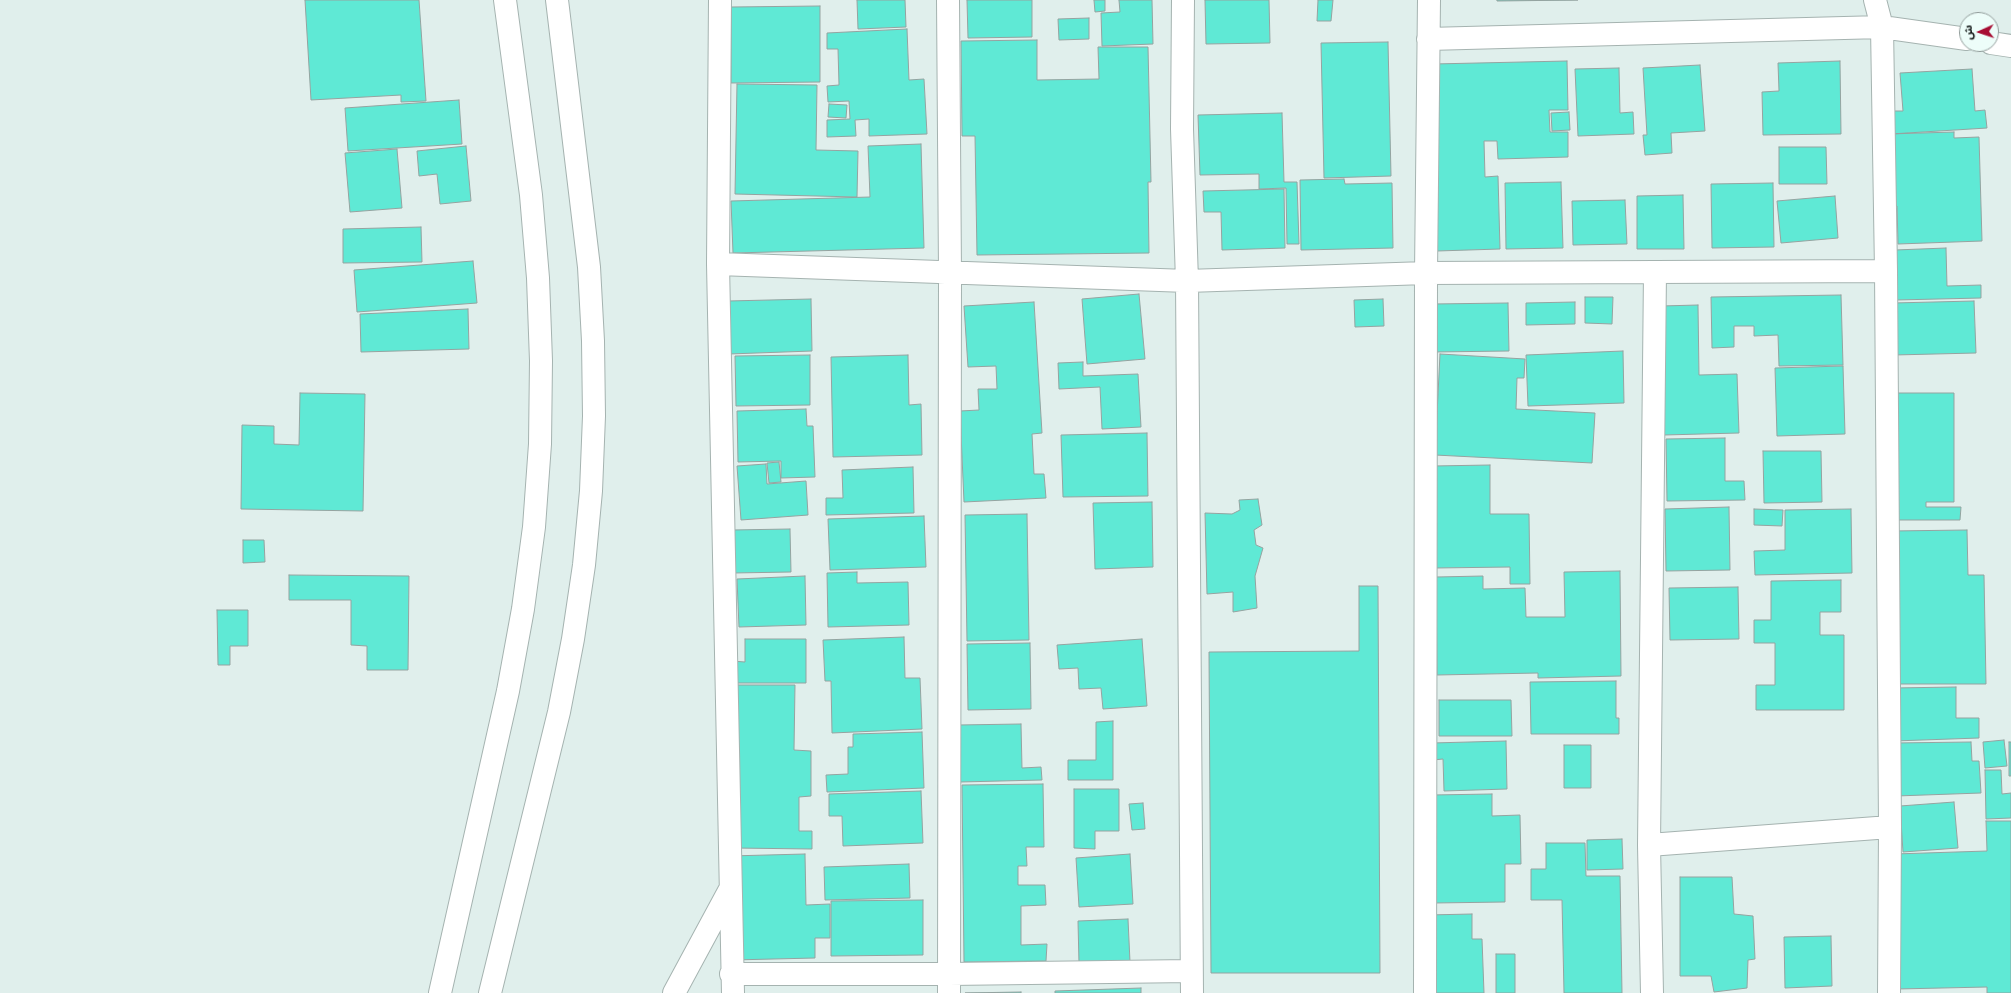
<!DOCTYPE html>
<meta charset="utf-8">
<style>
body{margin:0}
#map{position:relative;width:2011px;height:993px;overflow:hidden;background:#e0efec;font-family:Ubuntu,"Noto Sans Arabic",sans-serif}
canvas{display:block}
.north{position:absolute;left:1959px;top:12px;width:40px;height:40px;box-sizing:border-box;background:#edfdf9;border:1px solid #929d9b;border-radius:50%;rotate:267deg;font-size:11px;font-weight:700;line-height:16px;text-align:center;color:#090e0d}
.north::after{content:'';display:block;margin:auto;width:14px;height:18px;background:#a70d33;clip-path:polygon(50% 0,100% 100%,50% 72%,0 100%)}
</style>
<div id="map">
<canvas width="2011" height="993"></canvas>
<div class="north">ش</div>
</div>
<script>
const c = document.querySelector('canvas').getContext('2d');
c.lineJoin = 'round';
function fillPath(path, color) {
  c.fillStyle = color;
  c.fill(path, 'evenodd');
}
function shape(rows) {
  const path = new Path2D();
  for (const r of rows) {
    path.moveTo(r[0], r[1]);
    for (let i = 2; i < r.length; i += 2) path.lineTo(r[i], r[i + 1]);
  }
  return path;
}
function trace(path, color, width, dash) {
  c.strokeStyle = color;
  c.lineWidth = width;
  c.lineCap = dash ? 'butt' : 'round';
  c.setLineDash(dash || []);
  c.stroke(path);
}
const building = shape([
 [305,0,419,0,426,101,401,102,401,95,311,100,305,0],
 [857,0,905,0,906,27,858,29,857,0],
 [967,0,1032,0,1032,37,968,38,967,0],
 [1094,0,1105,0,1105,11,1095,12,1094,0],
 [1119,0,1152,0,1153,44,1102,46,1101,13,1120,12,1119,0],
 [1205,0,1269,0,1270,43,1206,44,1205,0],
 [1318,0,1333,0,1331,21,1317,21,1318,0],
 [1497,0,1578,0,1497,1,1497,0],
 [820,6,820,82,731,83,731,7,820,6],
 [1089,18,1089,39,1059,40,1058,19,1089,18],
 [907,29,909,80,924,79,927,134,869,136,869,119,855,120,856,136,827,137,827,120,850,119,849,101,828,102,827,86,839,85,838,49,827,49,827,33,907,29],
 [1037,40,1037,80,1099,79,1098,47,1148,47,1151,182,1148,182,1149,253,977,255,975,136,962,136,961,41,1037,40],
 [1388,42,1391,176,1324,178,1321,43,1388,42],
 [1567,61,1568,110,1549,110,1550,132,1568,132,1568,157,1498,159,1497,141,1484,141,1485,177,1498,176,1500,249,1437,251,1433,64,1567,61],
 [1840,61,1841,134,1763,135,1762,92,1779,91,1778,63,1840,61],
 [1700,65,1705,131,1671,133,1672,153,1645,155,1643,135,1647,135,1643,68,1700,65],
 [1619,68,1620,113,1633,112,1634,134,1578,136,1575,69,1619,68],
 [1972,69,1975,111,1985,110,1987,128,1891,134,1890,111,1903,111,1900,73,1972,69],
 [737,84,817,85,816,150,858,151,857,197,735,194,737,84],
 [459,100,462,144,348,151,345,108,459,100],
 [829,104,847,105,846,118,828,117,829,104],
 [1569,112,1570,130,1552,131,1551,113,1569,112],
 [1282,113,1284,182,1297,182,1299,244,1287,244,1286,188,1259,189,1259,174,1200,175,1198,115,1282,113],
 [1954,132,1954,138,1979,137,1982,241,1898,244,1897,206,1889,207,1888,134,1954,132],
 [921,144,924,248,733,253,731,201,870,197,868,146,921,144],
 [466,146,471,201,440,204,437,174,419,176,417,151,466,146],
 [1779,147,1826,147,1827,184,1779,184,1779,147],
 [397,149,402,208,350,212,345,153,397,149],
 [1344,179,1345,184,1392,183,1393,248,1301,250,1300,180,1344,179],
 [1561,182,1563,248,1506,249,1505,183,1561,182],
 [1773,183,1774,247,1712,248,1711,184,1773,183],
 [1284,189,1285,248,1222,250,1221,212,1204,212,1203,191,1284,189],
 [1683,195,1684,249,1637,249,1637,196,1683,195],
 [1835,196,1838,238,1781,243,1777,201,1835,196],
 [1625,200,1627,244,1573,245,1572,201,1625,200],
 [421,227,422,262,343,263,343,229,421,227],
 [1946,248,1947,286,1981,285,1981,298,1896,300,1895,250,1946,248],
 [473,261,477,303,357,312,354,270,473,261],
 [1139,294,1145,359,1087,364,1082,299,1139,294],
 [1841,295,1843,365,1779,366,1778,335,1754,336,1754,326,1734,326,1734,347,1712,348,1711,297,1841,295],
 [1585,297,1613,297,1612,324,1585,323,1585,297],
 [811,299,812,351,729,354,728,301,811,299],
 [1383,299,1384,326,1355,327,1354,300,1383,299],
 [1974,301,1976,353,1894,355,1893,303,1974,301],
 [1034,302,1042,433,1032,434,1034,474,1044,474,1046,498,964,502,960,411,979,410,978,389,997,389,996,366,968,367,964,306,1034,302],
 [1575,302,1575,324,1526,325,1526,303,1575,302],
 [1508,303,1509,351,1433,352,1432,304,1508,303],
 [1698,305,1699,375,1737,374,1739,433,1664,435,1661,306,1698,305],
 [468,309,469,349,361,352,360,314,468,309],
 [1623,351,1624,403,1528,406,1526,355,1623,351],
 [1440,354,1525,359,1524,378,1517,378,1516,409,1595,413,1592,463,1435,455,1440,354],
 [810,355,810,405,736,406,735,356,810,355],
 [908,355,909,405,921,404,922,455,833,457,831,357,908,355],
 [1083,362,1083,376,1138,374,1141,427,1102,429,1100,387,1059,389,1058,363,1083,362],
 [1843,366,1845,434,1777,436,1775,368,1843,366],
 [300,393,365,394,363,511,241,509,242,425,274,426,274,444,299,445,300,393],
 [1891,393,1954,393,1954,502,1926,502,1926,507,1961,507,1960,520,1891,520,1891,393],
 [806,409,807,426,813,426,815,477,781,478,781,461,738,462,737,411,806,409],
 [1147,433,1148,496,1063,497,1061,435,1147,433],
 [1725,438,1725,481,1744,481,1745,500,1667,501,1666,439,1725,438],
 [1763,451,1821,451,1822,502,1764,503,1763,451],
 [779,462,781,482,769,483,767,463,779,462],
 [766,464,767,484,806,481,808,515,741,520,737,466,766,464],
 [1490,465,1490,514,1529,514,1530,584,1510,584,1510,567,1435,568,1433,466,1490,465],
 [913,467,914,513,826,515,826,498,843,498,842,470,913,467],
 [1258,499,1262,525,1254,530,1256,545,1263,548,1255,576,1257,608,1233,612,1233,592,1207,594,1205,513,1232,514,1240,510,1239,500,1258,499],
 [1152,502,1153,567,1095,569,1093,503,1152,502],
 [1729,507,1730,570,1666,571,1665,509,1729,507],
 [1754,509,1783,510,1782,526,1754,525,1754,509],
 [1851,509,1852,573,1755,575,1754,551,1785,550,1785,510,1851,509],
 [1027,514,1029,640,967,641,965,515,1027,514],
 [924,516,926,567,830,570,828,519,924,516],
 [790,529,791,572,733,573,732,530,790,529],
 [1967,530,1968,575,1984,575,1986,684,1893,684,1891,531,1967,530],
 [243,540,264,540,265,562,243,563,243,540],
 [1620,571,1621,676,1538,678,1538,673,1437,675,1436,577,1483,576,1483,589,1525,588,1526,617,1565,617,1564,572,1620,571],
 [857,572,857,583,908,582,909,625,828,627,827,573,857,572],
 [289,575,409,576,408,670,367,670,367,646,351,645,351,600,289,600,289,575],
 [805,576,806,625,739,627,737,579,805,576],
 [1841,580,1841,612,1820,612,1820,635,1844,635,1844,710,1756,710,1756,685,1775,685,1775,643,1754,643,1754,620,1771,620,1771,581,1841,580],
 [1359,586,1378,586,1380,973,1211,973,1209,652,1359,651,1359,586],
 [1738,587,1739,639,1670,640,1669,588,1738,587],
 [217,610,248,610,248,646,230,646,230,665,218,665,217,610],
 [904,637,905,678,920,678,922,729,832,733,831,681,825,681,823,640,904,637],
 [745,639,806,639,806,683,732,683,732,661,745,662,745,639],
 [1142,639,1147,706,1103,709,1101,688,1079,689,1078,668,1059,669,1057,645,1142,639],
 [1030,643,1031,709,968,710,967,644,1030,643],
 [1616,681,1616,718,1619,718,1619,734,1531,734,1530,682,1616,681],
 [735,685,795,685,794,750,811,751,811,796,799,797,799,831,812,831,812,849,734,848,735,685],
 [1956,687,1956,718,1979,718,1979,738,1894,741,1893,688,1956,687],
 [1439,700,1511,700,1512,736,1439,736,1439,700],
 [1113,721,1113,780,1068,780,1068,760,1096,760,1096,722,1113,721],
 [1021,724,1022,768,1041,767,1042,780,960,782,958,725,1021,724],
 [922,732,924,788,827,792,826,775,848,774,848,747,853,747,853,734,922,732],
 [2004,740,2007,766,1985,768,1983,742,2004,740],
 [1506,741,1507,789,1444,791,1443,759,1433,760,1432,743,1506,741],
 [1971,742,1972,761,1979,761,1981,793,1896,796,1894,743,1971,742],
 [2009,742,2011,742,2011,776,2009,776,2009,742],
 [1564,745,1591,745,1591,788,1564,788,1564,745],
 [1985,770,2001,770,2002,794,2011,793,2011,818,1986,819,1985,770],
 [1043,784,1044,847,1026,847,1027,866,1018,866,1018,885,1045,885,1046,905,1021,906,1021,945,1047,944,1046,961,964,962,962,785,1043,784],
 [1074,789,1119,789,1119,831,1095,831,1095,849,1074,848,1074,789],
 [921,791,923,843,843,846,842,816,829,816,829,794,921,791],
 [1492,794,1492,816,1520,815,1521,864,1505,864,1505,902,1434,903,1432,795,1492,794],
 [1954,802,1958,848,1903,852,1900,806,1954,802],
 [1143,803,1145,829,1132,830,1129,804,1143,803],
 [1986,821,2011,821,2011,993,1987,993,1987,987,1897,989,1894,854,1987,851,1986,821],
 [1622,839,1623,869,1587,870,1587,840,1622,839],
 [1546,843,1585,843,1586,876,1620,876,1622,993,1564,993,1562,900,1531,900,1531,869,1546,869,1546,843],
 [805,854,806,905,830,904,830,938,815,938,815,958,732,960,729,856,805,854],
 [1130,854,1133,904,1079,907,1076,858,1130,854],
 [909,864,910,898,825,900,824,867,909,864],
 [1680,877,1732,877,1734,914,1753,916,1755,959,1748,960,1747,988,1714,992,1711,976,1680,976,1680,877],
 [923,900,923,955,831,956,831,901,923,900],
 [1472,914,1472,939,1482,939,1484,993,1429,993,1427,915,1472,914],
 [1128,919,1130,962,1079,964,1078,921,1128,919],
 [1831,936,1832,986,1785,988,1784,937,1831,936],
 [1496,954,1515,954,1515,993,1496,993,1496,954],
 [1141,988,1141,993,1055,993,1055,991,1141,988],
 [1021,992,1021,993,965,993,1021,992]
]);
const street = shape([
 [720,0,718,264,733,993],
 [948,0,950,273,949,993],
 [1183,0,1182,129,1187,281,1192,993],
 [1875,0,1882,27,1886,271,1890,827,1889,993],
 [1428,39,1882,27,1967,39],
 [1991,43,2011,46],
 [718,264,1187,281,1426,273,1886,271],
 [1649,845,1890,827],
 [731,974,949,974,1191,971],
 [674,993,729,891],
 [1425,993,1426,273,1429,0],
 [1652,993,1649,845,1655,272]
]);
const primary = shape([
 [440,993,508,691,523,609,534,527,540,444,541,361,538,278,531,195,505,0],
 [490,993,559,712,573,639,584,565,591,491,594,416,593,341,589,267,557,0]
]);
fillPath(building, '#5fe9d5');
trace(building, '#95a3a0', 1);
trace(street, '#a5b3b0', 24);
trace(primary, '#a5b3b0', 24);
trace(street, '#fff', 22);
trace(primary, '#fff', 22);
</script>
